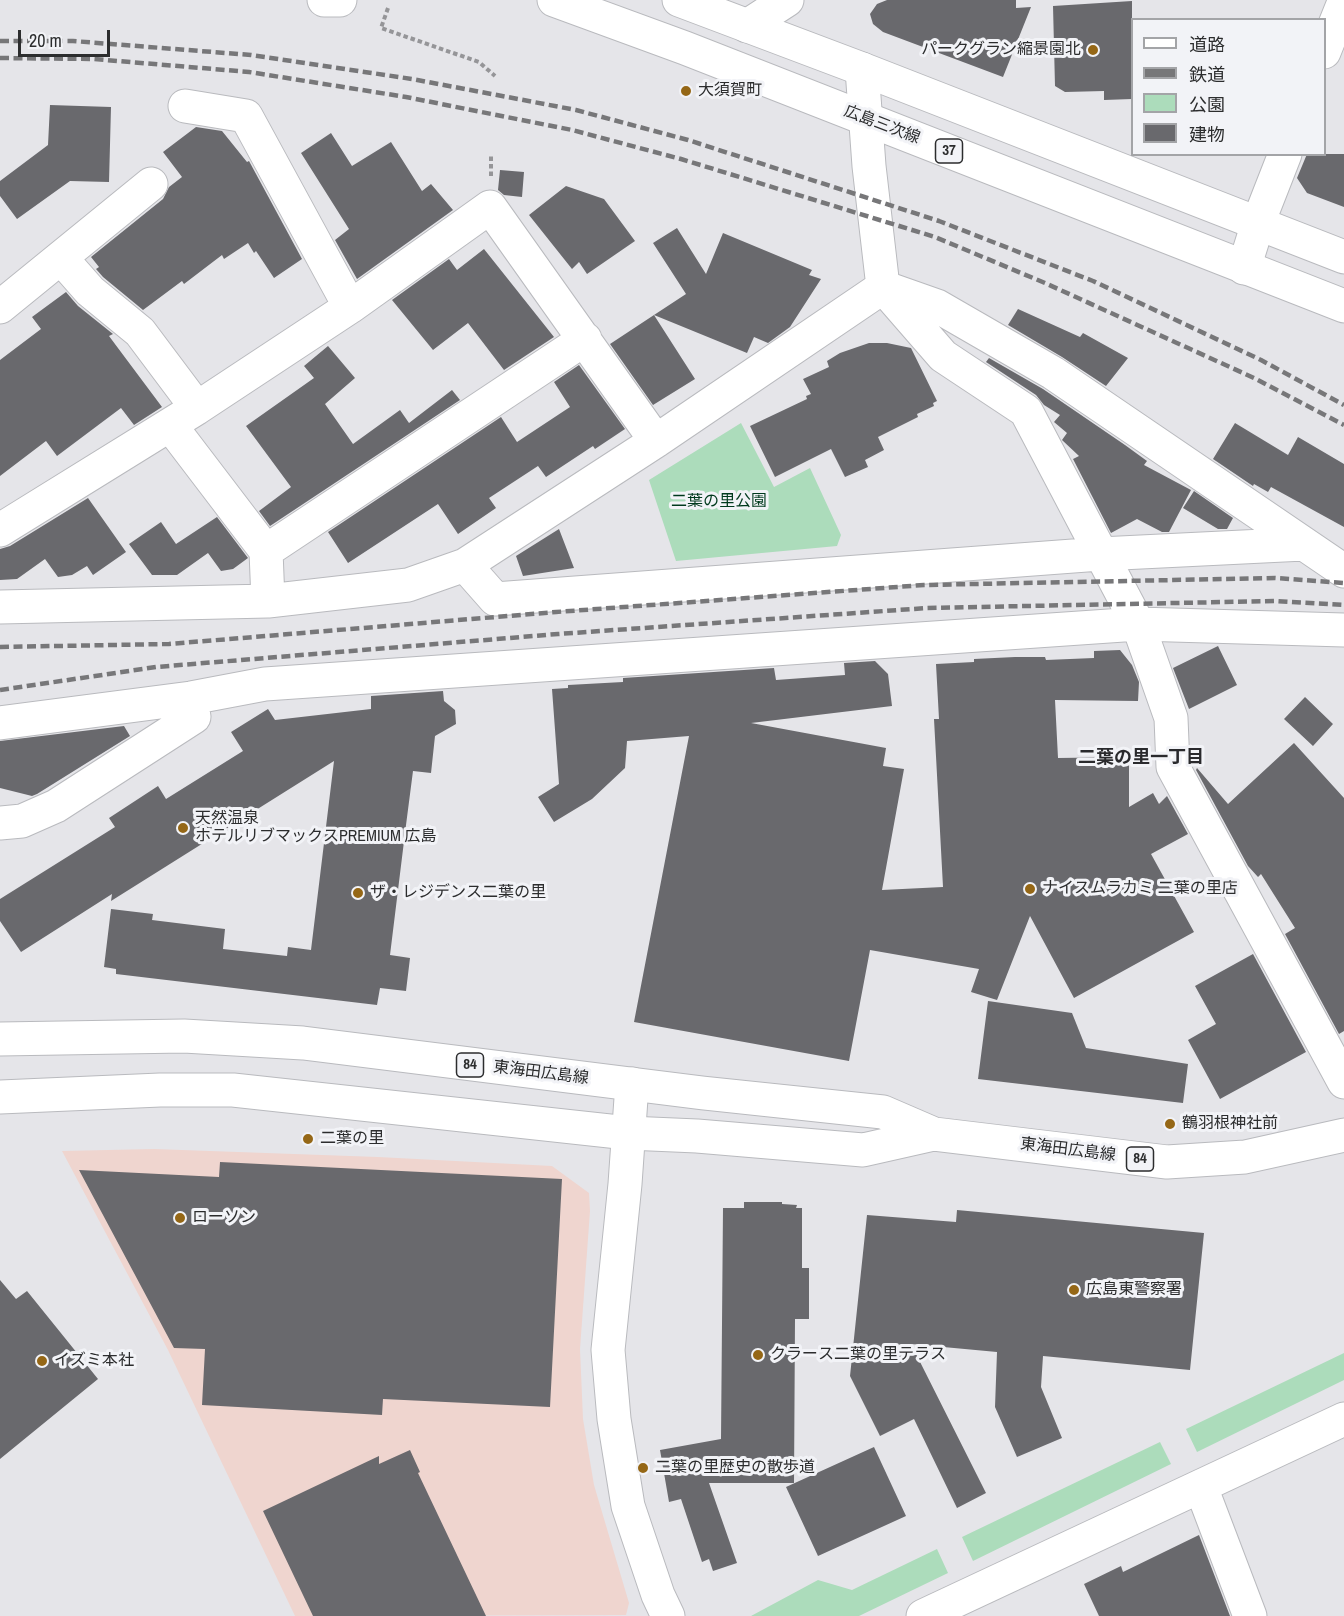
<!DOCTYPE html>
<meta charset="utf-8">
<style>
body{margin:0}
#map{position:relative;width:1344px;height:1616px;overflow:hidden;background:#e5e5e9;font-family:"Archivo Narrow","Noto Sans JP",sans-serif}
canvas{display:block}
.legend{position:absolute;left:1131px;top:18px;width:195px;height:138px;box-sizing:border-box;background:#f2f3f7;border:2px solid #a3a4a7;margin:0;padding:8px 10px;list-style:none;font-size:18px;color:#2c2d2e}
.legend li{display:flex;align-items:center;gap:12px;height:30px}
.legend b{width:30px;border:2px solid #a3a4a7}
.scale{position:absolute;left:18px;top:30px;width:92px;height:27px;box-sizing:border-box;border:3px solid #2c2d2e;border-top:0;padding-left:8px;font-size:18px;line-height:21px;white-space:nowrap;color:#2c2d2e;-webkit-text-stroke:4px #f2f3f7;paint-order:stroke}
</style>
<div id="map">
<canvas width="1344" height="1616"></canvas>
<ul class="legend">
<li><b style="height:8px;background:#fff"></b>道路</li>
<li><b style="height:8px;background:#777779"></b>鉄道</li>
<li><b style="height:16px;background:#acdcbb"></b>公園</li>
<li><b style="height:16px;background:#69696d"></b>建物</li>
</ul>
<div class="scale">20 m</div>
</div>
<script>
const c = document.querySelector('canvas').getContext('2d');
c.lineJoin = 'round';
function fillPath(path, color) {
  c.fillStyle = color;
  c.fill(path, 'evenodd');
}
function shape(rows) {
  const path = new Path2D();
  for (const r of rows) {
    path.moveTo(r[0], r[1]);
    for (let i = 2; i < r.length; i += 2) path.lineTo(r[i], r[i + 1]);
  }
  return path;
}
function trace(path, color, width, dash) {
  c.strokeStyle = color;
  c.lineWidth = width;
  c.lineCap = dash ? 'butt' : 'round';
  c.setLineDash(dash || []);
  c.stroke(path);
}
function label(font, color, halo, rows, align = 'center') {
  c.font = font + ' "Archivo Narrow","Noto Sans JP",sans-serif';
  c.lineWidth = 6;
  c.setLineDash([]);
  c.textBaseline = 'middle';
  c.strokeStyle = halo;
  c.fillStyle = color;
  for (const [text, x, y, turn = 0] of rows) {
    c.save();
    c.translate(x, y);
    c.rotate((+turn || 0) * Math.PI / 180);
    c.textAlign = isNaN(turn) ? turn : align;
    if (halo) c.strokeText(text, 0, 0);
    c.fillText(text, 0, 0);
    c.restore();
  }
}
const commercial = shape([
 [154,1149,378,1157,552,1166,589,1193,590,1211,580,1349,583,1419,594,1485,629,1603,626,1615,295,1616,168,1350,62,1151]
]);
const green = shape([
 [741,423,774,487,810,468,841,535,837,546,676,561,649,480],
 [1344,1353,1344,1380,1197,1452,1186,1429],
 [1160,1442,1171,1464,973,1561,962,1537],
 [937,1549,948,1573,859,1616,751,1616,818,1580,852,1590]
]);
const building = shape([
 [887,0,1016,0,1016,8,1031,7,1003,77,883,32,873,24,870,14,877,4],
 [1132,1,1132,99,1104,100,1104,91,1065,92,1055,86,1053,6],
 [50,105,111,107,109,182,70,181,17,219,0,196,0,181,48,145],
 [196,127,222,131,247,162,249,161,302,259,274,278,256,251,254,253,248,243,224,259,222,255,184,284,182,281,143,310,103,277,96,269,99,267,91,257,163,199,169,187,182,177,163,152],
 [331,133,352,166,391,142,422,191,431,184,453,210,357,279,335,240,349,229,301,153],
 [1307,154,1344,154,1344,207,1307,193,1297,178],
 [500,170,524,172,522,197,504,195,498,190],
 [566,186,604,199,635,241,587,274,579,262,572,269,529,215],
 [677,228,706,274,723,233,812,270,809,275,821,279,790,327,768,343,754,337,747,353,654,315,686,294,653,243],
 [484,249,554,337,504,370,468,323,433,350,392,300,449,259,457,270],
 [66,292,78,306,113,334,109,336,162,407,134,425,121,408,57,456,46,441,0,476,0,360,41,329,32,317],
 [1018,309,1080,337,1083,333,1128,358,1106,386,1062,357,1008,325],
 [654,315,695,379,653,405,610,344],
 [869,343,887,343,911,348,937,401,933,403,934,406,917,414,918,417,878,437,884,450,865,460,868,467,845,477,831,449,775,477,750,426,807,399,806,396,811,394,803,379,829,367,827,361,840,353],
 [328,346,355,378,325,404,353,444,400,410,409,423,452,390,460,400,270,526,259,511,291,487,246,426,314,378,304,366],
 [989,358,1043,389,1125,445,1147,461,1144,465,1191,490,1169,532,1162,532,1137,519,1111,533,1073,459,1079,456,1062,440,1067,433,1054,422,1060,415,1044,405,1036,395,986,362],
 [579,365,625,429,595,449,593,446,546,477,538,466,489,498,496,508,458,534,438,504,348,563,328,532,501,417,517,442,570,407,554,382],
 [1235,423,1288,455,1298,437,1344,464,1344,527,1271,487,1268,492,1254,484,1253,486,1213,459],
 [1194,491,1233,518,1227,529,1218,529,1183,508],
 [88,498,126,552,93,575,87,566,72,575,58,577,45,559,17,579,0,580,0,549,10,546],
 [217,517,248,558,233,569,221,571,208,553,177,575,152,575,129,544,161,522,176,544],
 [559,529,574,568,523,576,516,556],
 [1218,646,1237,685,1189,709,1173,668],
 [1120,650,1132,665,1139,682,1138,701,1055,700,1058,758,1129,757,1129,807,1153,793,1159,804,1167,796,1188,834,1151,854,1194,932,1074,998,1030,916,997,1000,971,992,979,969,870,950,849,1061,634,1022,689,736,627,741,625,768,592,799,554,822,538,797,559,784,552,689,568,688,568,685,623,682,623,678,774,668,776,680,845,675,844,663,875,661,888,674,892,706,751,723,886,748,883,766,904,769,882,890,943,887,934,719,939,719,936,664,974,662,974,659,1015,657,1045,657,1046,660,1094,658,1094,651],
 [443,691,444,701,455,710,456,724,435,736,431,773,413,771,406,825,390,955,410,958,406,991,380,988,377,1005,116,974,116,969,104,967,111,909,153,914,152,920,225,929,223,949,287,956,288,947,311,950,334,761,111,901,112,894,21,952,0,921,0,899,115,827,109,818,158,786,166,799,243,751,231,732,268,709,275,720,371,709,371,696],
 [1305,697,1333,724,1313,746,1284,719],
 [124,726,130,736,37,794,32,796,0,788,0,741],
 [1294,743,1344,798,1344,1031,1339,1034,1285,934,1295,928,1261,874,1258,877,1248,866,1196,770,1197,768,1228,804],
 [1253,954,1306,1052,1220,1099,1188,1040,1216,1024,1195,986],
 [988,1001,1072,1013,1086,1048,1188,1064,1183,1103,978,1079],
 [220,1162,562,1179,550,1407,383,1399,382,1415,202,1405,205,1349,174,1348,79,1170,219,1177],
 [744,1202,782,1202,782,1204,797,1205,796,1208,802,1208,802,1268,809,1268,809,1319,795,1319,794,1483,709,1483,737,1563,713,1571,709,1559,702,1562,681,1499,669,1502,660,1450,721,1439,723,1208,744,1208],
 [957,1210,1204,1233,1190,1370,1043,1356,1041,1387,1062,1438,1017,1457,995,1407,997,1352,911,1344,986,1493,957,1508,914,1419,880,1436,850,1376,867,1215,956,1222],
 [0,1280,16,1299,27,1291,98,1379,0,1459],
 [874,1447,906,1516,818,1556,786,1487],
 [410,1450,420,1472,418,1473,486,1616,313,1616,263,1511,379,1456,379,1464],
 [1199,1535,1230,1616,1099,1616,1084,1584,1121,1566,1123,1572]
]);
const path = shape([
 [388,8,381,28,479,62,495,76],
 [491,176,491,155]
]);
const minor = shape([
 [324,0,340,0],
 [747,26,787,0],
 [1324,52,1344,2],
 [862,69,869,166,883,287,943,356,1026,411,1138,624,1171,718,1173,767,1344,1082],
 [185,106,246,116,350,307],
 [61,258,90,291,140,332,197,408],
 [1244,268,1258,223,1285,154],
 [0,307,151,184],
 [170,425,266,551,268,601],
 [0,530,197,408,350,307,490,207,656,441],
 [266,551,585,339],
 [465,565,495,599,1100,554,1304,544],
 [0,607,268,601,408,585,465,565,656,441,883,287,937,306,1053,373,1344,571],
 [0,723,191,698,265,684,1138,624,1344,630],
 [0,823,22,821,56,806,194,717,191,698],
 [632,1084,625,1184,608,1350,614,1419,628,1506,658,1595,668,1616],
 [1201,1487,1250,1616],
 [923,1616,1344,1419]
]);
const major = shape([
 [554,0,685,48,1344,306],
 [679,0,862,69,1344,257],
 [0,1039,184,1036,303,1043,703,1093,883,1112,934,1134,1167,1162,1245,1157,1344,1135],
 [0,1097,160,1090,233,1090,628,1133,697,1136,863,1150,934,1134]
]);
const rail = shape([
 [0,41,73,41,251,55,412,79,576,110,688,140,939,221,1093,281,1261,360,1344,405],
 [0,58,94,59,249,72,406,97,572,130,681,159,935,237,1045,283,1254,378,1344,425],
 [0,647,169,644,556,612,924,585,1275,578,1344,583],
 [0,690,156,667,558,634,927,608,1276,601,1344,605]
]);
const markers = [
 [1093,50,6,"#956716"],
 [686,91,6,"#956716"],
 [183,828,6,"#956716"],
 [1030,889,6,"#956716"],
 [358,893,6,"#956716"],
 [1170,1124,6,"#956716"],
 [308,1139,6,"#956716"],
 [180,1218,6,"#956716"],
 [1074,1290,6,"#956716"],
 [758,1355,6,"#956716"],
 [42,1361,6,"#956716"],
 [643,1468,6,"#956716"]
];
const shields = [
 [949,151,27],
 [470,1065,27],
 [1140,1159,27]
];
const shieldNames = [
 ["37",949,151],
 ["84",470,1065],
 ["84",1140,1159]
];
const poiNames = [
 ["パークグラン縮景園北",1081,50,"right"],
 ["大須賀町",698,91],
 ["天然温泉",195,819],
 ["ホテルリブマックスPREMIUM 広島",195,837],
 ["ナイスムラカミ 二葉の里店",1042,889],
 ["ザ・レジデンス二葉の里",370,893],
 ["鶴羽根神社前",1182,1124],
 ["二葉の里",320,1139],
 ["ローソン",192,1218],
 ["広島東警察署",1086,1290],
 ["クラース二葉の里テラス",770,1355],
 ["イズミ本社",54,1361],
 ["二葉の里歴史の散歩道",655,1468]
];
const streetNames = [
 ["広島三次線",882,125,21],
 ["東海田広島線",541,1073,7],
 ["東海田広島線",1068,1150,7]
];
const parkNames = [
 ["二葉の里公園",719,502]
];
const neighbourhoodNames = [
 ["二葉の里一丁目",1141,758]
];
fillPath(commercial, '#efd5cf');
fillPath(green, '#acdcbb');
fillPath(building, '#69696d');
trace(minor, '#b9babe', 35);
trace(major, '#b9babe', 35);
trace(path, '#959598', 4, [4.5, 3]);
trace(minor, '#fff', 33);
trace(major, '#fff', 33);
trace(rail, '#777779', 4.5, [9, 4.5]);
for (const [x, y, r, color] of markers) {
  const dot = new Path2D();
  dot.arc(x, y, r, 0, 2 * Math.PI);
  c.fillStyle = color;
  c.fill(dot);
  trace(dot, '#f2f3f7', 2);
}
for (const [x, y, w] of shields) {
  const box = new Path2D();
  box.roundRect(x - w / 2, y - 12, w, 24, 4.5);
  c.fillStyle = '#f2f3f7';
  c.fill(box);
  trace(box, '#2c2d2e', 1.5);
}
label('bold 15px', '#2c2d2e', null, shieldNames);
label('16px', '#2c2d2e', '#f2f3f7', poiNames, 'left');
label('16px', '#2c2d2e', '#f2f3f7', streetNames);
label('16px', '#003a1d', '#f2f3f7', parkNames);
label('bold 18px', '#2a2a2d', '#f2f3f7', neighbourhoodNames);
</script>
